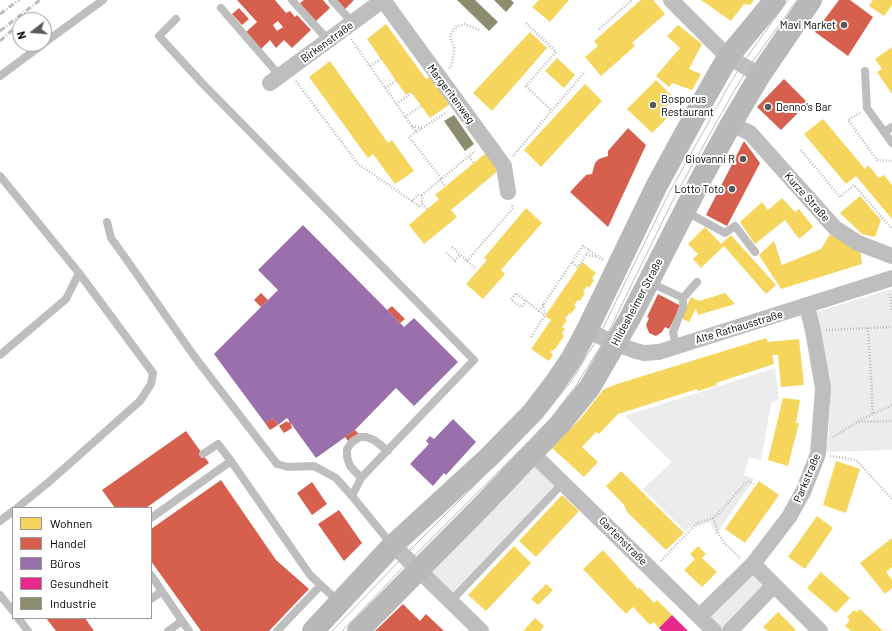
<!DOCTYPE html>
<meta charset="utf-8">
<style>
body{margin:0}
#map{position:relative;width:892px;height:631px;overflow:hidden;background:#fff;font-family:Barlow,sans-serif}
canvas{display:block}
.legend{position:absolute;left:12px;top:507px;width:140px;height:112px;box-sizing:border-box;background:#fff;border:1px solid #999;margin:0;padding:5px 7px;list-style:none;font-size:12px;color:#000}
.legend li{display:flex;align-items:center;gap:8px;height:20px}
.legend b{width:20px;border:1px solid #999}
.north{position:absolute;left:12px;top:12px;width:40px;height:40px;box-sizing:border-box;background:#fff;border:1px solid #999;border-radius:50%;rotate:253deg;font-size:11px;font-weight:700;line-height:16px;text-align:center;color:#000}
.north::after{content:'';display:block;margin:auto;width:14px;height:18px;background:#595959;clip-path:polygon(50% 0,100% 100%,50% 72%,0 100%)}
</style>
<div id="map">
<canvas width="892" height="631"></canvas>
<ul class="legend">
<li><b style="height:11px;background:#f6d55c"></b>Wohnen</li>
<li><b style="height:11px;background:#d6604d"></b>Handel</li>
<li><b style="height:11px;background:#9970ab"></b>Büros</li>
<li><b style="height:11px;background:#e7298a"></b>Gesundheit</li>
<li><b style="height:11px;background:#8c8c6e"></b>Industrie</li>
</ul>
<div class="north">N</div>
</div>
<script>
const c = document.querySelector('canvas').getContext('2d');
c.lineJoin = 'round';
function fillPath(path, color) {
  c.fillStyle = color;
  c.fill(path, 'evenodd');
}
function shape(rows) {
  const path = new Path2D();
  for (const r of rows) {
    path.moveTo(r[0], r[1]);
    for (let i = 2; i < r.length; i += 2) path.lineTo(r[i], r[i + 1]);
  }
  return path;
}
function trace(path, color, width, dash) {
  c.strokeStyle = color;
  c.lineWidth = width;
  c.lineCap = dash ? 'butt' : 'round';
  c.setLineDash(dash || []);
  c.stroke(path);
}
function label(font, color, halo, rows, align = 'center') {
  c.font = font + ' Barlow,sans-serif';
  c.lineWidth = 4;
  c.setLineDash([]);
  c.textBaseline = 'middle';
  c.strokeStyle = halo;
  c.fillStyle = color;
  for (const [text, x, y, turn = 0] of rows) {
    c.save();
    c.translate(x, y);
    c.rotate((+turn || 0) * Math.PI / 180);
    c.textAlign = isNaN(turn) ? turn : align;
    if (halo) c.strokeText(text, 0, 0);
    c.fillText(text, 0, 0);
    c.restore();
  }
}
const green = shape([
 [892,289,892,450,826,452,829,432,830,387,816,312],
 [775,368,779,399,771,403,761,460,749,457,744,475,754,479,716,535,710,522,697,527,691,526,685,531,643,489,672,462,625,416],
 [529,461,557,486,450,598,423,571],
 [752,570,767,585,724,631,719,631,705,617]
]);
const homes = shape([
 [539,0,569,0,550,22,532,7],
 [641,0,653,0,665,14,632,43,635,46,601,76,585,57,598,46,594,41],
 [701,0,754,0,750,5,744,4,731,21],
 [873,0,892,0,892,5,884,16,869,6],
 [386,24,426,79,430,77,450,104,430,118,411,92,406,95,367,39],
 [678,25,702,44,689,69,701,74,692,90,672,83,669,87,656,76,680,48,667,36],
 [530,32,547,48,492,111,473,93],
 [892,47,892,94,877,72,882,69,875,59],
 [557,58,575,75,564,88,545,71],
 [330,61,388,143,392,140,414,171,395,184,373,154,368,158,309,77],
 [656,80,674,98,662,111,664,112,661,115,666,119,652,133,627,109],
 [585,84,602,101,541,167,524,150],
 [823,119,865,169,868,165,879,178,884,175,892,185,892,219,856,176,846,184,804,134],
 [486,153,499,170,451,210,457,217,424,244,409,225,439,199,435,195],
 [860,196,881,220,875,237,862,234,840,213],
 [782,198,795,212,799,209,813,227,799,239,785,220,755,244,740,222,762,202,768,210],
 [526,208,542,223,501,270,505,274,483,299,466,284,487,260,484,258],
 [705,227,721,244,731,235,776,285,766,294,724,246,701,268,693,259,698,254,688,244],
 [832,231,860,247,862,264,781,289,759,255,774,241,782,265,821,249],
 [582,262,596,273,592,278,594,280,589,288,587,286,583,292,585,293,580,301,578,300,574,305,576,307,571,314,569,313,565,319,567,320,562,327,565,329,562,333,564,336,555,349,550,352,553,355,549,361,531,349,551,320,545,316],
 [725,293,735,304,698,315,696,308,689,322,681,318,691,297,699,301],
 [766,338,768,342,799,339,804,385,781,387,778,355,772,355,774,364,716,383,717,385,698,391,697,389,618,414,599,434,596,432,582,447,598,462,584,477,552,448,581,418,603,390,617,384],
 [783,398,800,400,796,423,799,423,788,466,768,460],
 [836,461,860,469,846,513,823,505],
 [621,471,684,533,666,550,627,512,624,505,606,486],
 [759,481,779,495,745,543,725,529],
 [562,495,579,511,536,557,519,541],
 [817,516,833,528,805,569,788,557],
 [892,538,892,567,886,572,892,580,892,588,885,594,860,563],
 [514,546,531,563,486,611,468,595],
 [698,546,706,554,702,558,717,572,702,587,684,570,695,559,690,554],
 [603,550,638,589,640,588,654,603,657,600,672,615,659,628,654,622,650,625,633,607,626,614,583,569],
 [821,572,850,598,836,613,807,588],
 [546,584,553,590,538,605,531,599],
 [860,609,883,631,851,631,845,626,850,620,847,617,854,610,857,612],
 [778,612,796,630,795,631,768,631,763,627],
 [535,618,544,626,540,631,523,631]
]);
const shops = shape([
 [237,0,275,0,286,13,290,11,295,17,297,15,311,30,292,48,284,40,276,48,270,40,260,50,245,33,257,22],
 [278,21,283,27,277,31,273,25],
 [304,0,323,0,330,8,315,22,299,4],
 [337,0,354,0,345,9],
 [839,0,850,0,873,17,848,56,815,32],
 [239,8,249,19,242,25,232,14],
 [784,79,808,103,781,130,757,107],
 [628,128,646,145,608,227,570,192,586,175,592,174,595,163,599,159,608,156,608,151],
 [744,141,760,163,727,226,706,215],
 [261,293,268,300,261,307,254,300],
 [658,294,681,306,669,329,665,327,662,332,656,336,649,333,646,325,649,318,647,317],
 [392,306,405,319,400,323,387,310],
 [273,418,278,425,270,430,265,423],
 [287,421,288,423,290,421,292,428,284,433,279,426],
 [355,430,361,436,351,445,345,437],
 [186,431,209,463,146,508,115,508,102,490],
 [221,480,276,560,309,589,269,631,201,631,151,561,151,529],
 [312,482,327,504,312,515,297,493],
 [339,510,362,543,344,561,318,524],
 [403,604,420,621,426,614,444,631,375,631],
 [46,618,85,618,94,631,56,631]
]);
const offices = shape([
 [303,225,404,327,414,318,458,362,414,406,396,388,355,430,316,458,287,418,278,425,273,418,265,423,214,354,278,290,258,270],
 [453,419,476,442,446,475,444,473,433,486,410,464,429,444,426,441,430,436,434,439]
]);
const health = shape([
 [672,615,688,631,662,631,659,628]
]);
const industry = shape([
 [457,0,475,0,498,22,489,31],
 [494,0,511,0,514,3,506,12],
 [454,115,474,144,465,151,444,121]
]);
const path = shape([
 [526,23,556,52,526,86,552,111],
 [599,29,632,0],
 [351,39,416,132,447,112],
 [370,66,381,59],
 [449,68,452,65,454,48,450,36,455,27,465,24,479,30],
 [296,81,358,164,412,201],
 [385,88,396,81],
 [396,104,412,93],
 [860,113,848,120,877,160,892,161],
 [405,117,421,106],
 [412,126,422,128],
 [416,132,409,137,442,179],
 [801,150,840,197,854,185,892,229],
 [513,156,584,73],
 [469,157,474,163],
 [440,180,445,186],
 [422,195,418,195,412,201,419,206,422,204,422,195,475,151],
 [422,204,427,209],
 [452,247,476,269],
 [446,253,455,261,460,255],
 [586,255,598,257],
 [467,261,513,208,512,205],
 [572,263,578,267,589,250],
 [890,294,892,312],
 [526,301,522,307,511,300,516,293,539,311],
 [543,304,545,315],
 [868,328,873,413],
 [826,330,892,327],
 [531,337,545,315,539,311,583,246,603,260],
 [858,421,892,405],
 [833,437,857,422,892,421],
 [830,456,856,460,892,499],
 [713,518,719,535,725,544,740,558],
 [661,561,697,523,713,518,723,509,745,483,749,481,754,484]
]);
const service = shape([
 [292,0,328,40],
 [332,0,353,23],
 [221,8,280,76],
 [176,19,159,36,202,83,474,360,361,478,352,496,392,545],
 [44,43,103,0],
 [865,71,867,108,892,143],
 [0,76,43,44],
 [884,132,892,127],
 [0,176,79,273,153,373,151,384,140,401,50,481,17,508],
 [685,211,725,233,735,226,755,252],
 [107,222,111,238,124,256,194,356,277,464,288,467,314,466,336,478,352,496],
 [649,282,683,298,697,282],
 [676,347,673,332,683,307,683,298],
 [0,355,66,299,79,273],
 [203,454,218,444,231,461],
 [361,478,350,466,347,457,347,449,352,442,360,437,366,437,374,440,388,451],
 [151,518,231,461,310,575,339,602],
 [0,521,13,511],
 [151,575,189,631],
 [0,595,13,611],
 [151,599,162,591],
 [450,602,564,482],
 [18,618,28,631],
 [168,631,182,621],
 [277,631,321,585]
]);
const minor = shape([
 [383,0,504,166,508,192],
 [671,0,728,57,760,75],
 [270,83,383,0],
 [731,124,750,133,835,228,858,243,892,256],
 [587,330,616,344,636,351,644,353,659,352,892,278],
 [532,453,714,631],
 [393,545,481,631],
 [753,564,820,631],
 [700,616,753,564,789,517,803,492,818,454,823,388,813,331,807,306],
 [730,631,774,585]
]);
const secondary = shape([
 [313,631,393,545,489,457,533,412,555,383,572,358,587,330,657,185,699,108,728,57,775,0],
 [358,631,480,508,561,423,590,387,630,318,702,177,731,124,760,75,811,0]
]);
const tram = shape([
 [332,631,404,556,521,439,546,413,572,380,599,336,668,195,728,87,742,64,788,0],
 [342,631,409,561,526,444,551,418,577,384,605,339,674,198,734,91,748,68,797,0]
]);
const rail = shape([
 [0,14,19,0],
 [0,31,40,0],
 [0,41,20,23]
]);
const markers = [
 [844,25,4,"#595959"],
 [653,105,4,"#595959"],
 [768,107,4,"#595959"],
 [743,159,4,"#595959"],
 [732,189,4,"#595959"]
];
const poiNames = [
 ["Mavi Market",836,25],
 ["Bosporus",661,99,"left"],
 ["Restaurant",661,112,"left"],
 ["Denno's Bar",776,107,"left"],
 ["Giovanni R",735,159],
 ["Lotto Toto",724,189]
];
const streetNames = [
 ["Birkenstraße",327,42,-36],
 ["Margeritenweg",451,94,53],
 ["Kurze Straße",807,197,48],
 ["Hildesheimer Straße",637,302,-62],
 ["Alte Rathausstraße",739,327,-17],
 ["Parkstraße",807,478,-67],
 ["Gartenstraße",623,541,45]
];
fillPath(green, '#ececec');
fillPath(homes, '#f6d55c');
fillPath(shops, '#d6604d');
fillPath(offices, '#9970ab');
fillPath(health, '#e7298a');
fillPath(industry, '#8c8c6e');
trace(path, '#b9b9b9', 2.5, [1, 2]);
trace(service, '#bebebe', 8);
trace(minor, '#bebebe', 16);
trace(secondary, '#b8b8b8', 22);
trace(tram, '#bebebe', 1);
trace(rail, '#bebebe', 3, [6, 2, 1, 2]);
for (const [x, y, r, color] of markers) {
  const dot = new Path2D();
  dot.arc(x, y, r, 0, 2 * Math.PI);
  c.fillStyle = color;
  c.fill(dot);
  trace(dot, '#fff', 1.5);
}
label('11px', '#000', '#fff', poiNames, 'right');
label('11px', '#000', '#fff', streetNames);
</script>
